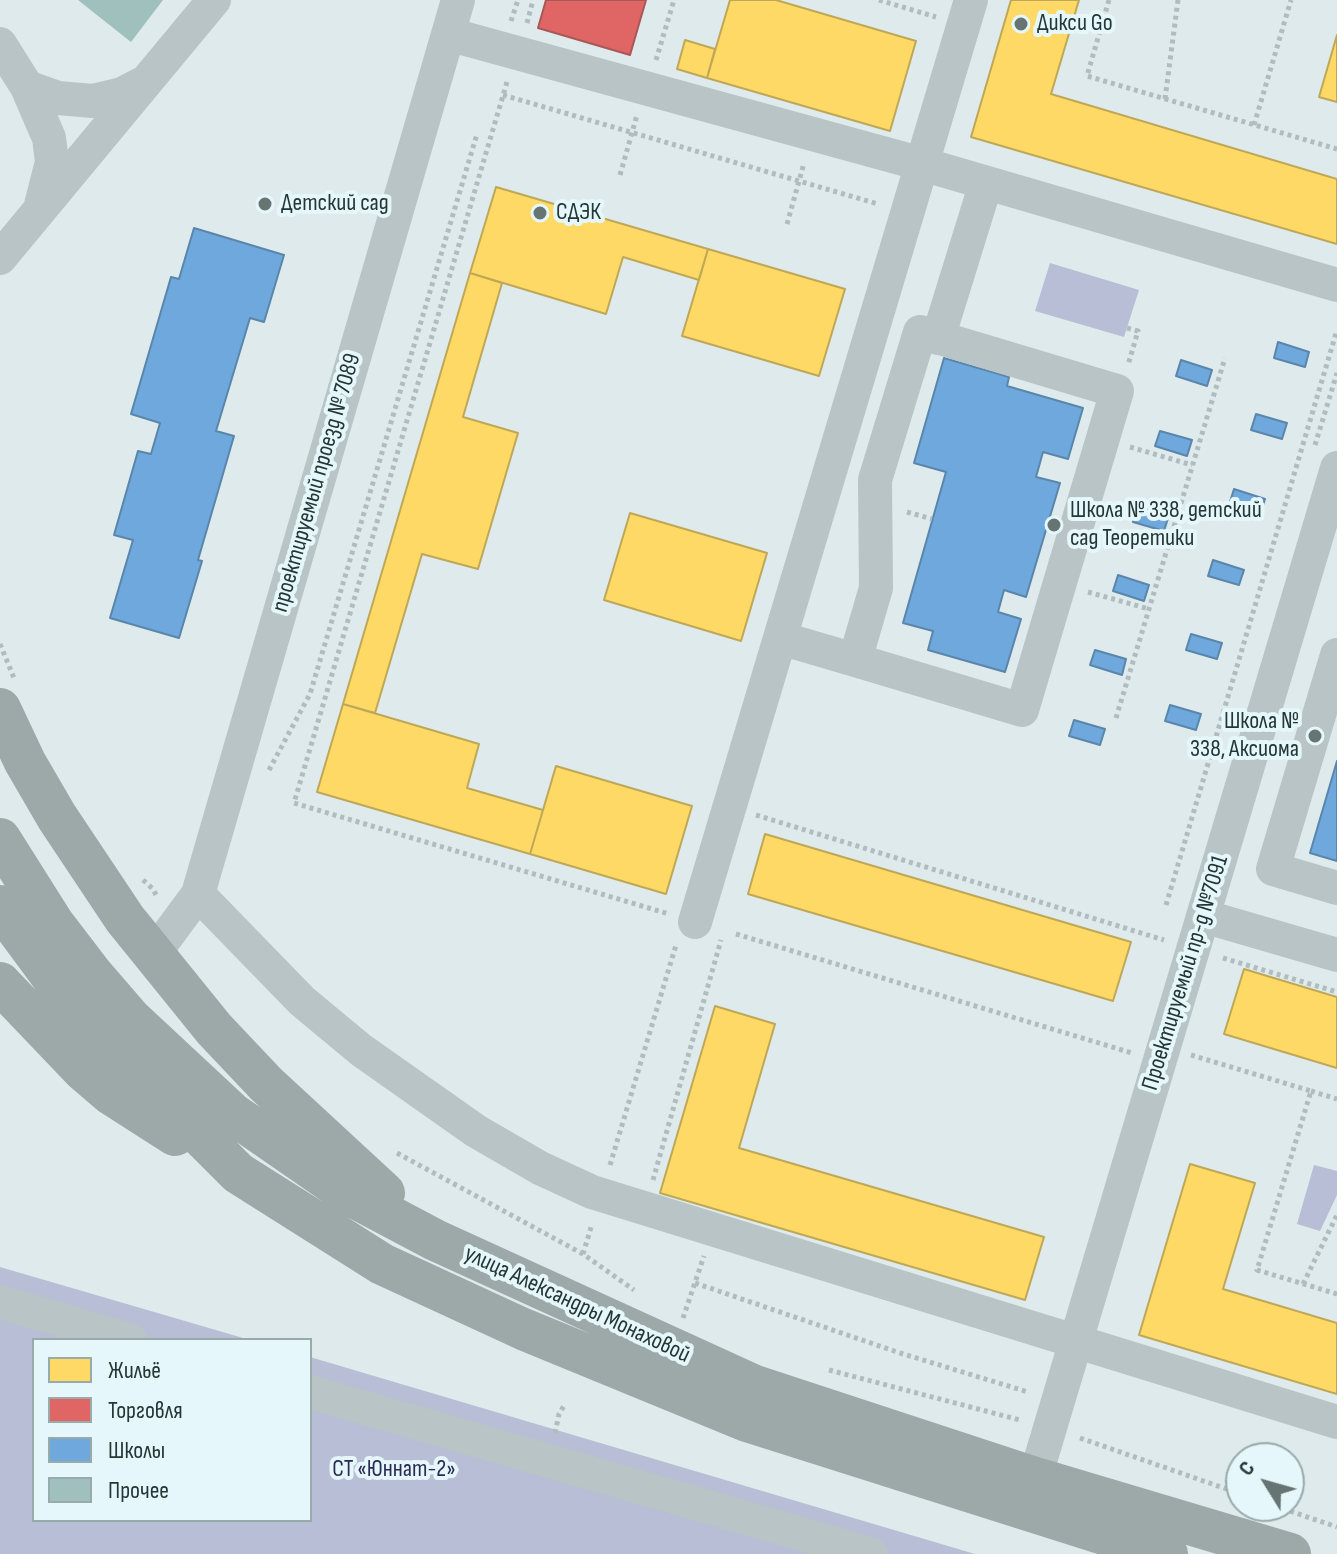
<!DOCTYPE html>
<meta charset="utf-8">
<style>
body{margin:0}
#map{position:relative;width:1337px;height:1554px;overflow:hidden;background:#deeaec;font-family:"Sofia Sans Condensed",sans-serif}
canvas{display:block}
.legend{position:absolute;left:32px;top:1338px;width:280px;height:184px;box-sizing:border-box;background:#e5f7fa;border:2px solid #99aaab;margin:0;padding:10px 14px;list-style:none;font-size:24px;color:#263634}
.legend li{display:flex;align-items:center;gap:16px;height:40px}
.legend b{width:40px;border:2px solid #99aaab}
.north{position:absolute;left:1225px;top:1442px;width:80px;height:80px;box-sizing:border-box;background:#e5f7fa;border:2px solid #99aaab;border-radius:50%;rotate:307deg;font-size:22px;font-weight:700;line-height:32px;text-align:center;color:#263634}
.north::after{content:'';display:block;margin:auto;width:28px;height:36px;background:#667574;clip-path:polygon(50% 0,100% 100%,50% 72%,0 100%)}
</style>
<div id="map">
<canvas width="1337" height="1554"></canvas>
<ul class="legend">
<li><b style="height:22px;background:#ffd966"></b>Жильё</li>
<li><b style="height:22px;background:#e06666"></b>Торговля</li>
<li><b style="height:22px;background:#6fa8dc"></b>Школы</li>
<li><b style="height:22px;background:#9fc0bd"></b>Прочее</li>
</ul>
<div class="north">С</div>
</div>
<script>
const c = document.querySelector('canvas').getContext('2d');
c.lineJoin = 'round';
function fillPath(path, color) {
  c.fillStyle = color;
  c.fill(path, 'evenodd');
}
function shape(rows) {
  const path = new Path2D();
  for (const r of rows) {
    path.moveTo(r[0], r[1]);
    for (let i = 2; i < r.length; i += 2) path.lineTo(r[i], r[i + 1]);
  }
  return path;
}
function trace(path, color, width, dash) {
  c.strokeStyle = color;
  c.lineWidth = width;
  c.lineCap = dash ? 'butt' : 'round';
  c.setLineDash(dash || []);
  c.stroke(path);
}
function label(font, color, halo, rows, align = 'center') {
  c.font = font + ' "Sofia Sans Condensed",sans-serif';
  c.lineWidth = 8;
  c.setLineDash([]);
  c.textBaseline = 'middle';
  c.strokeStyle = halo;
  c.fillStyle = color;
  for (const [text, x, y, turn = 0] of rows) {
    c.save();
    c.translate(x, y);
    c.rotate((+turn || 0) * Math.PI / 180);
    c.textAlign = isNaN(turn) ? turn : align;
    if (halo) c.strokeText(text, 0, 0);
    c.fillText(text, 0, 0);
    c.restore();
  }
}
const green = shape([
 [1050,263,1139,290,1124,337,1035,311],
 [1314,1165,1337,1171,1337,1195,1320,1231,1297,1224],
 [0,1267,250,1340,34,1340,34,1520,310,1520,310,1357,975,1554,0,1554]
]);
const homes = shape([
 [730,0,776,0,916,41,890,131,707,78,730,0],
 [1011,0,1079,0,1051,94,1337,179,1337,244,971,137,1011,0],
 [1337,35,1337,102,1319,97,1337,35],
 [685,40,715,49,707,78,677,69,685,40],
 [496,187,708,249,699,280,623,257,606,314,470,273,496,187],
 [708,249,845,289,819,376,682,336,708,249],
 [470,273,502,283,463,417,518,433,478,569,422,554,375,713,343,704,470,273],
 [630,513,767,553,741,641,604,600,630,513],
 [343,704,479,744,467,788,543,810,530,854,317,792,343,704],
 [556,766,692,806,666,894,530,854,556,766],
 [765,834,1131,942,1113,1001,748,894,765,834],
 [1244,969,1337,997,1337,1068,1224,1034,1244,969],
 [715,1006,775,1024,739,1148,1044,1237,1025,1300,660,1193,715,1006],
 [1190,1164,1255,1183,1223,1289,1337,1323,1337,1394,1139,1335,1190,1164]
]);
const shops = shape([
 [546,0,646,0,630,55,538,28,546,0]
]);
const schools = shape([
 [194,228,284,255,264,322,250,318,216,431,234,436,198,560,202,561,179,638,110,618,133,540,114,535,138,451,151,454,160,423,131,414,171,277,179,279,194,228],
 [1278,342,1309,352,1305,367,1274,358,1278,342],
 [944,358,1009,377,1007,386,1083,408,1068,459,1043,452,1036,477,1060,483,1026,597,1004,590,998,612,1021,619,1005,672,928,650,933,631,903,623,946,472,914,463,944,358],
 [1181,360,1212,370,1207,386,1176,376,1181,360],
 [1256,414,1287,423,1282,439,1251,430,1256,414],
 [1160,431,1192,440,1187,456,1155,446,1160,431],
 [1234,489,1265,499,1260,515,1229,505,1234,489],
 [1138,506,1169,515,1164,531,1133,522,1138,506],
 [1213,560,1244,570,1239,585,1208,576,1213,560],
 [1118,575,1149,585,1144,601,1113,591,1118,575],
 [1191,634,1222,643,1217,659,1186,650,1191,634],
 [1095,650,1126,659,1122,675,1090,665,1095,650],
 [1170,705,1201,714,1196,730,1165,721,1170,705],
 [1074,720,1105,729,1100,745,1069,736,1074,720],
 [1337,761,1337,861,1310,853,1337,761]
]);
const building = shape([
 [78,0,163,0,131,42]
]);
const path = shape([
 [879,0,936,17],
 [1109,0,1087,76,1337,149],
 [511,21,518,0],
 [527,23,533,0],
 [656,60,674,0],
 [507,82,294,803,669,914],
 [503,95,878,204],
 [1165,99,1178,0],
 [1254,125,1291,0],
 [620,175,637,115],
 [787,224,804,163],
 [1127,328,1138,331,1128,365],
 [1315,445,1337,373],
 [1130,447,1192,465],
 [907,512,932,519],
 [1088,592,1149,609],
 [0,644,14,678],
 [1116,718,1225,358],
 [269,770,310,694,477,134],
 [756,815,1164,940],
 [143,880,153,889,157,897],
 [1166,905,1337,330],
 [736,934,1132,1053],
 [1223,958,1337,992],
 [1191,1055,1311,1091,1257,1270,1337,1294],
 [1311,1091,1337,1099],
 [397,1153,583,1254,634,1290],
 [610,1165,676,945],
 [653,1180,721,940],
 [583,1254,592,1224],
 [695,1283,900,1353,1028,1392],
 [1303,1284,1337,1215],
 [683,1318,704,1256],
 [829,1370,1020,1420],
 [555,1433,559,1414,565,1404],
 [1080,1438,1241,1494],
 [1275,1506,1337,1527]
]);
const minor = shape([
 [448,34,922,164,1337,285],
 [0,44,27,87,49,138,52,162,41,205],
 [27,87,58,98,93,101,122,94,145,82],
 [0,258,214,0],
 [938,338,986,183],
 [780,638,855,660,1022,710,1117,391,920,332,875,480,876,588,855,660],
 [1337,655,1273,869,1337,888],
 [198,894,302,1001,361,1050,476,1131,540,1168,592,1192,1337,1422],
 [1203,916,1337,955],
 [695,922,971,0],
 [153,955,198,894,458,0],
 [0,1302,130,1340],
 [310,1392,871,1554],
 [1035,1478,1337,468]
]);
const major = shape([
 [0,709,25,762,57,817,125,919,214,1029,266,1084,384,1193],
 [0,839,53,923,92,974,130,1018,233,1114,350,1195,435,1240,755,1386,1035,1478,1290,1554],
 [0,906,81,1016,238,1173,382,1264,523,1329,747,1421,1167,1554],
 [0,983,83,1070,111,1094,175,1135]
]);
const markers = [
 [1021,24,8,"#667574"],
 [265,204,8,"#667574"],
 [540,213,8,"#667574"],
 [1054,525,8,"#667574"],
 [1315,736,8,"#667574"]
];
const poiNames = [
 ["Дикси Go",1037,24],
 ["Детский сад",281,204],
 ["СДЭК",556,213],
 ["Школа № 338, детский",1070,511],
 ["сад Теоретики",1070,539],
 ["Школа №",1299,722,"right"],
 ["338, Аксиома",1299,750,"right"]
];
const streetNames = [
 ["проектируемый проезд № 7089",317,483,-74],
 ["Проектируемый пр-д №7091",1186,973,-73],
 ["улица Александры Монаховой",577,1305,25]
];
const parkNames = [
 ["СТ «Юннат-2»",394,1470]
];
fillPath(green, '#b8bed5');
fillPath(homes, '#ffd966');
trace(homes, '#bea857', 2);
fillPath(shops, '#e06666');
trace(shops, '#a85857', 2);
fillPath(schools, '#6fa8dc');
trace(schools, '#5986aa', 2);
fillPath(building, '#9fc0bd');
trace(path, '#b0bdbe', 5, [4, 4]);
trace(minor, '#b8c4c5', 34);
trace(major, '#9da9a9', 42);
for (const [x, y, r, color] of markers) {
  const dot = new Path2D();
  dot.arc(x, y, r, 0, 2 * Math.PI);
  c.fillStyle = color;
  c.fill(dot);
  trace(dot, '#e5f7fa', 3);
}
label('24px', '#263634', '#e5f7fa', poiNames, 'left');
label('24px', '#263634', '#e5f7fa', streetNames);
label('24px', '#292a55', '#e5f7fa', parkNames);
</script>
